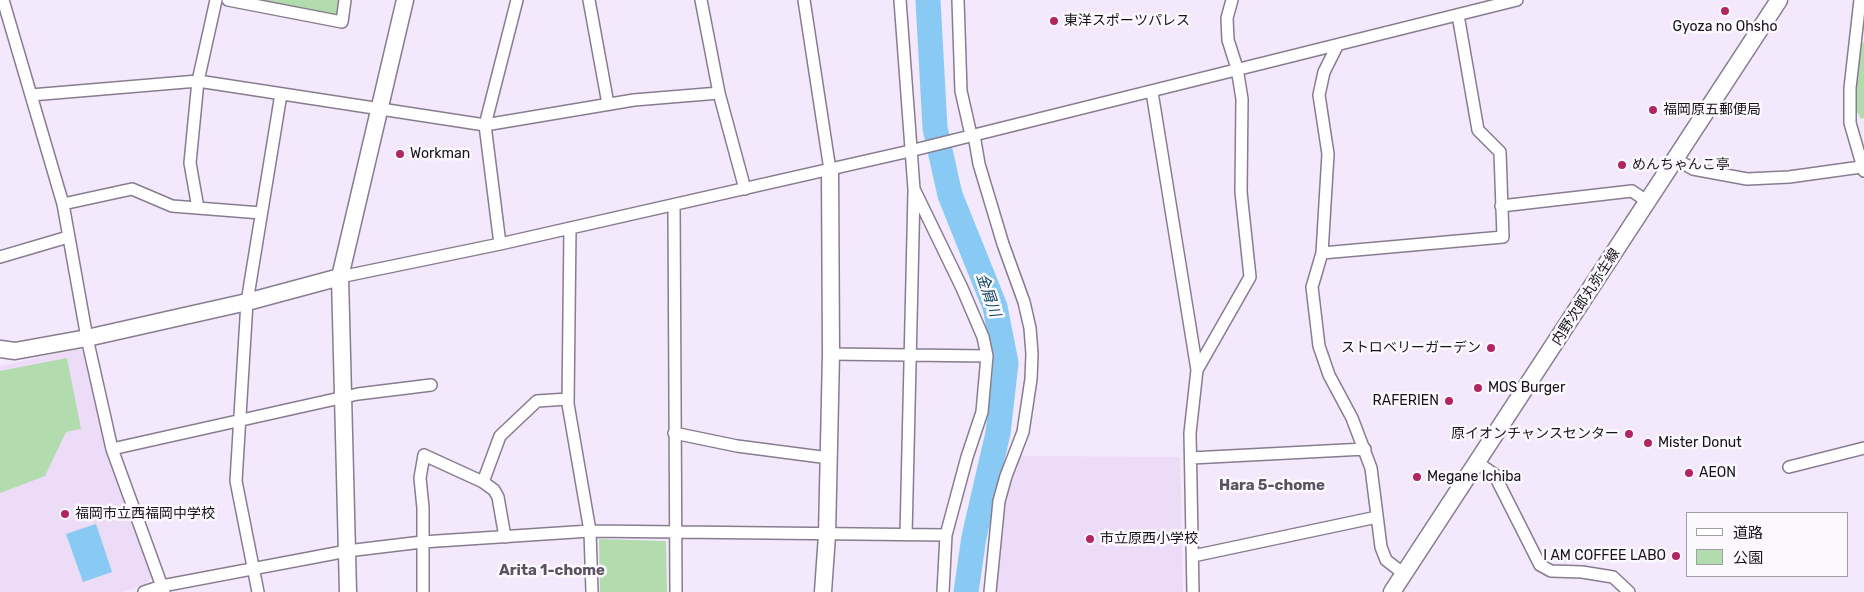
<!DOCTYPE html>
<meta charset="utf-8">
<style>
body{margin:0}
#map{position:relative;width:1864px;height:592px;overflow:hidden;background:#f3e8fc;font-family:Rubik,"Noto Sans JP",sans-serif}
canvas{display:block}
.legend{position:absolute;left:1686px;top:512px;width:162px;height:65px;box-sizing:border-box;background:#fbf9fd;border:1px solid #a09da3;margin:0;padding:6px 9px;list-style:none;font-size:15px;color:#18141b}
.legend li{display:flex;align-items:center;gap:10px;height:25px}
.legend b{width:25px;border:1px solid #a09da3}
</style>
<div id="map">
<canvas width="1864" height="592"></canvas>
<ul class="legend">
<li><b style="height:6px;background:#fff"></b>道路</li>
<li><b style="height:14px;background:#b2dcad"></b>公園</li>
</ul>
</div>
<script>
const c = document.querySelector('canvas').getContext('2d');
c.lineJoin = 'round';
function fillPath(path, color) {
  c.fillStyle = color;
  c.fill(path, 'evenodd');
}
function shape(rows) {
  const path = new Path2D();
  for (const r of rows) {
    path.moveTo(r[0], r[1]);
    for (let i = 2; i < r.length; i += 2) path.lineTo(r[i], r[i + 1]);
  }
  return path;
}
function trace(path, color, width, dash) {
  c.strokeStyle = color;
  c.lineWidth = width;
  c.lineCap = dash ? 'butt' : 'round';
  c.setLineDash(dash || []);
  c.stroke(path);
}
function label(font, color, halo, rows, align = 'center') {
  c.font = font + ' Rubik,"Noto Sans JP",sans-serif';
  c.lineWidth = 5;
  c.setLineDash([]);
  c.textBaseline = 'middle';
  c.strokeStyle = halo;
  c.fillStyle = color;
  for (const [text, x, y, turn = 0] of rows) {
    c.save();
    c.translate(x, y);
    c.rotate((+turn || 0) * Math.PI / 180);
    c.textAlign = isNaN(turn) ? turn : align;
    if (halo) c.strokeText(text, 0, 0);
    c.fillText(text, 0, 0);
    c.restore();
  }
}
const built = shape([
 [78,349,83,352,106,452,152,576,146,584,122,592,0,592,0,366],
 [1020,456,1180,457,1183,592,992,592,1005,487]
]);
const green = shape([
 [248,0,341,0,339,17],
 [1864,41,1864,118,1861,119,1856,110,1855,101,1861,45],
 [67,358,81,429,66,432,45,476,0,493,0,371],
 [599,539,666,541,667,592,600,592]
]);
const water = shape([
 [96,524,112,572,83,582,66,534]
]);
const river = shape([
 [928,0,935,128,950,195,995,307,1006,363,998,433,974,537,966,592]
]);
const street = shape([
 [3,0,63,204,87,338,112,449,164,592],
 [228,0,342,22,345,0],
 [589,0,608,104],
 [701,0,719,93,745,189],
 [804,0,830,170],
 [958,0,961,91,971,135],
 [1860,0,1850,88,1850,123,1864,171],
 [1337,46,1324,72,1319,95,1328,154,1322,253,1312,287,1319,346,1329,375,1352,418,1371,468,1381,547,1386,560,1404,574],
 [1152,92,1197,370],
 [31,95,198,81,485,125,634,100,719,93],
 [974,135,979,164,1003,244,1024,302,1030,328,1032,354,1031,379,1023,432,1006,476,999,501,990,592],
 [1676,159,1693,169,1747,179,1789,177,1861,167],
 [63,204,132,189,172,206,261,213],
 [674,205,676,592],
 [1501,206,1632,191,1648,202],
 [198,208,190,163,198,81,216,0],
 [570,228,568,404,590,531,592,592],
 [500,244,485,125,517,0],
 [1322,253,1503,237,1500,152,1478,130,1458,15],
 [0,257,68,237],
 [340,277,500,244,910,151,1517,0],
 [831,354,987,356],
 [674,433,737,446,829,458],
 [112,449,358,394,431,385],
 [1191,458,1365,449],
 [1478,463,1494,474,1540,565,1551,571,1582,572,1613,577,1629,592],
 [1789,467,1864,448],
 [483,482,494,490,498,497,505,537],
 [906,535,914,192],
 [1193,556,1377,517],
 [144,592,162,586,347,551,422,542,590,531,946,535,967,457,982,412,987,356,983,337,962,288,914,189,900,0],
 [258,592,236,481,247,302,281,94],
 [423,592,423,508,420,478,424,455,483,482,500,436,537,401,568,399],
 [943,592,946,535],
 [1193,592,1190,433,1197,370,1250,277,1241,192,1242,99,1237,68,1228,40,1227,18,1232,0]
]);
const secondary = shape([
 [0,349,15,351,87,338,247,302,340,277],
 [348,592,340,277,405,0],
 [823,592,827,535,831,354,830,170],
 [1392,592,1779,0]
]);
const markers = [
 [1725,11,5,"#b02562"],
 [1054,21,5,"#b02562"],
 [1653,110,5,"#b02562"],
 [400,154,5,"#b02562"],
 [1622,165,5,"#b02562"],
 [1491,348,5,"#b02562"],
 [1478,388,5,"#b02562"],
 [1449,401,5,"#b02562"],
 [1629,434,5,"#b02562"],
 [1648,443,5,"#b02562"],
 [1689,473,5,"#b02562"],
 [1417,477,5,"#b02562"],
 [65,514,5,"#b02562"],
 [1090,539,5,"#b02562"],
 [1676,556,5,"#b02562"]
];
const poiNames = [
 ["東洋スポーツパレス",1064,21],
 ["Gyoza no Ohsho",1725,27,"center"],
 ["福岡原五郵便局",1663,110],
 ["Workman",410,154],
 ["めんちゃんこ亭",1632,165],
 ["ストロベリーガーデン",1481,348,"right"],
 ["MOS Burger",1488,388],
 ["RAFERIEN",1439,401,"right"],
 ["原イオンチャンスセンター",1619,434,"right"],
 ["Mister Donut",1658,443],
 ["AEON",1699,473],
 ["Megane Ichiba",1427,477],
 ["福岡市立西福岡中学校",75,514],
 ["市立原西小学校",1100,539],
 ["I AM COFFEE LABO",1666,556,"right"]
];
const streetNames = [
 ["内野次郎丸弥生線",1586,297,-57]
];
const waterNames = [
 ["金屑川",988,295,71]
];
const neighbourhoodNames = [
 ["Hara 5-chome",1272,486],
 ["Arita 1-chome",552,571]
];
fillPath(built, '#ecdcf7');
fillPath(green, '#b2dcad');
fillPath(water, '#88caf3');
trace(river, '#88caf3', 25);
trace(street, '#887d8f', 14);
trace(secondary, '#887d8f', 19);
trace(street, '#fff', 11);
trace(secondary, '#fff', 16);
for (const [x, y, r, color] of markers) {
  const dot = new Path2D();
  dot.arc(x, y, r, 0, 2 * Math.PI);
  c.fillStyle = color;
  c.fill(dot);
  trace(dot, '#fbf9fd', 2);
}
label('14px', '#18141b', '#fbf9fd', poiNames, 'left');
label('14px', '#18141b', '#fbf9fd', streetNames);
label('italic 15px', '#053e59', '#fbf9fd', waterNames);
label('bold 15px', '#5a5161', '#fbf9fd', neighbourhoodNames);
</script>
